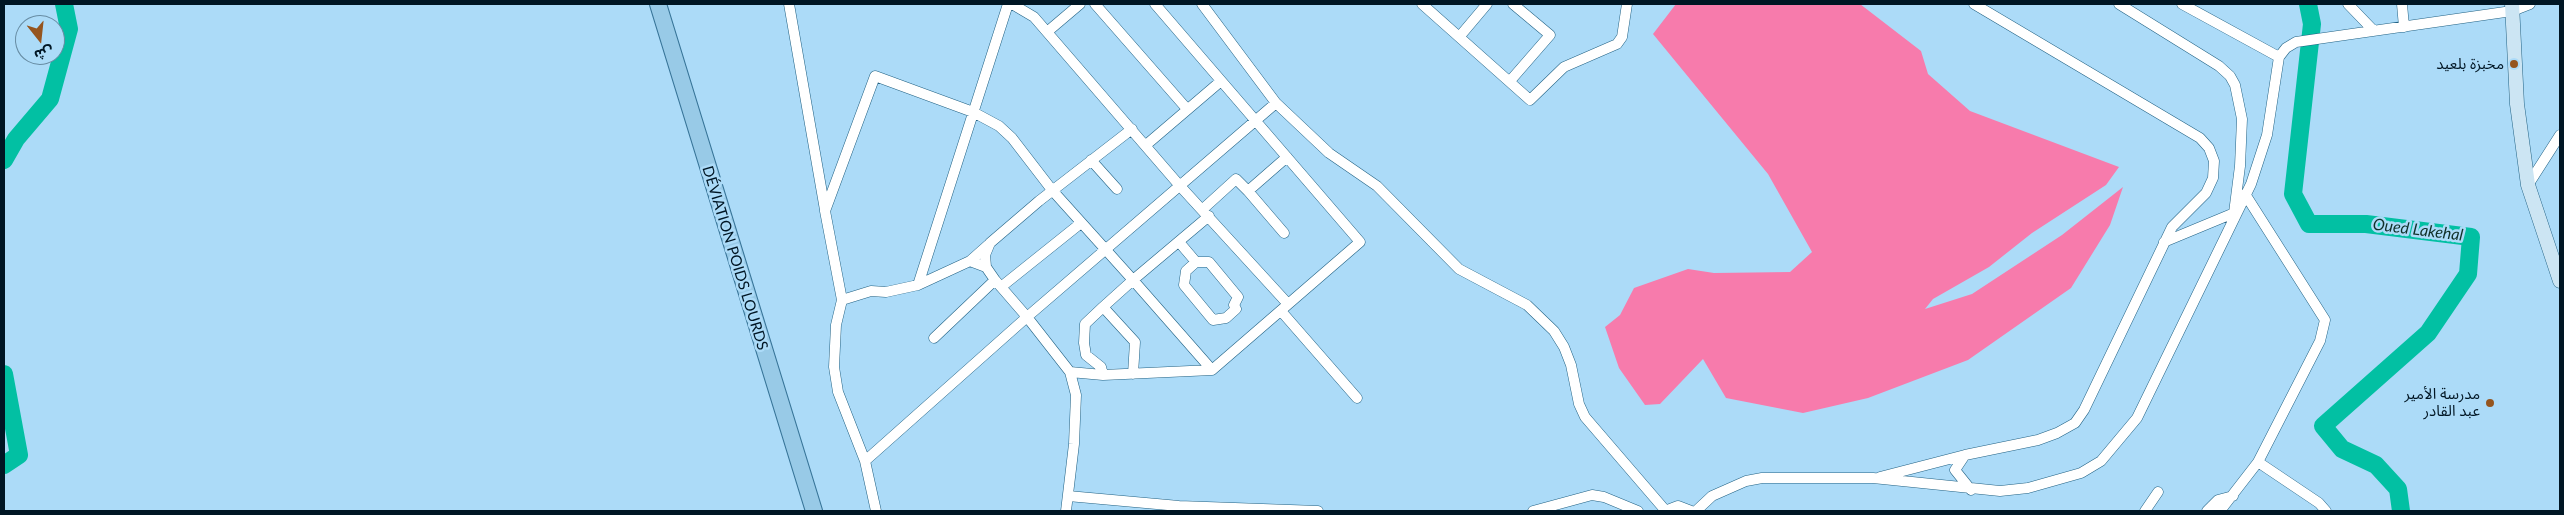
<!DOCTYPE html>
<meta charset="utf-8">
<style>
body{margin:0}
#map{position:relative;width:2564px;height:515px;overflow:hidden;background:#acdbf8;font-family:Lato,"Noto Sans Arabic",sans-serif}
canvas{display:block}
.frame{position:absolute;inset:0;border:5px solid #001624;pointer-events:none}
.north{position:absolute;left:15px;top:15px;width:50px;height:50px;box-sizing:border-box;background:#acdbf8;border:1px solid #678ca3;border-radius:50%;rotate:164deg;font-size:14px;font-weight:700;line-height:20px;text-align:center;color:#001624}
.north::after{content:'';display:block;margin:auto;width:18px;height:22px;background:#95551f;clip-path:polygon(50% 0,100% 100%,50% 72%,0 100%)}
</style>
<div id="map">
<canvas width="2564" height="515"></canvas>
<div class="frame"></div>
<div class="north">ش</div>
</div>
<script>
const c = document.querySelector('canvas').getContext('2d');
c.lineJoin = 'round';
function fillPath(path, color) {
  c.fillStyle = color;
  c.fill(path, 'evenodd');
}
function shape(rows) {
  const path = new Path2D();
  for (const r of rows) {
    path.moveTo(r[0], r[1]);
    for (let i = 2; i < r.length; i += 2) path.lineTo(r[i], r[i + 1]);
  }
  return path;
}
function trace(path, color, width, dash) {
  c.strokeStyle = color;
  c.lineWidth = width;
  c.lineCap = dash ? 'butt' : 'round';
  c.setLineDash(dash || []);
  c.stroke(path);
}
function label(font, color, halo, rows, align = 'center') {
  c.font = font + ' Lato,"Noto Sans Arabic",sans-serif';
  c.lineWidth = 5;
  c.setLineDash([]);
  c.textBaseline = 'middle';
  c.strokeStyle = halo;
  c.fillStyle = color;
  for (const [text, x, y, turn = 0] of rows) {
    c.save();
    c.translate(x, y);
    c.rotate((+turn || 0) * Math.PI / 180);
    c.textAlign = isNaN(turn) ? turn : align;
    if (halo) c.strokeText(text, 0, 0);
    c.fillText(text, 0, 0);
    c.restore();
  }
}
const green = shape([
 [1676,4,1860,4,1921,51,1928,74,1970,111,2119,167,2106,185,2032,233,1989,267,1933,299,1925,309,1972,294,2062,235,2123,187,2110,225,2071,288,1968,360,1868,398,1803,413,1726,398,1703,359,1660,404,1645,405,1619,368,1605,327,1620,315,1634,288,1688,269,1714,273,1790,272,1812,252,1768,174,1653,34]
]);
const river = shape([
 [2308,4,2312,24,2293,194,2309,224,2366,224,2471,237,2468,274,2428,333,2323,426,2342,449,2376,465,2398,489,2401,511],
 [4,160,16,139,50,99,69,29,64,4],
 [4,374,19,455,4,465]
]);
const street = shape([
 [789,4,825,210],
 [1012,4,1034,17,1180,186,1288,304],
 [1095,4,1187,109],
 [1155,4,1360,242,1212,370],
 [1202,4,1276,103,1329,153,1377,186,1459,269,1527,305,1554,331,1564,347,1571,365,1579,404,1585,417,1665,510],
 [1422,4,1530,100,1564,67,1617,44,1622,37,1627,4],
 [2119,4,2219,66,2230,76,2235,85,2242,119,2240,166,2234,213,2164,242],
 [2182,4,2279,57],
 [2348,4,2373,30],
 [2402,4,2404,27],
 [1047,32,1080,4],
 [1460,36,1487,4],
 [1510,81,1550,35,1513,4],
 [1146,145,1221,81],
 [1091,160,1117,189],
 [2528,185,2560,135],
 [1203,209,1236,179,1248,191],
 [1284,233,1248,191,1287,157],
 [1179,242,1196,262,1209,262,1238,297,1234,305,1236,309,1226,318,1213,320,1184,285,1186,271,1196,262],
 [986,267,985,255,990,243,1039,201,1132,129],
 [995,280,1027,317,1070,372,1103,375,1212,370,1133,280,1209,216],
 [918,285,970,261,988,245],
 [1001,287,1081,223],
 [842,300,825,211,875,76,973,112,999,126,1012,138,1052,190,1133,280,1103,307],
 [1281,311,1357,398],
 [934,338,995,280,986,267,970,261],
 [1103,375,1101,367,1086,355,1084,343,1085,324,1103,307,1135,342,1133,374],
 [1965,455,1955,470,1971,490],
 [865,461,838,392,834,367,836,325,842,300,871,291,886,292,918,285,1008,4],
 [2258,462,2319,503,2326,511],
 [1880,477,1965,455,2038,440,2057,433,2075,423,2084,410,2172,227,2206,193,2213,178,2214,161,2209,148,2200,138,1974,4],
 [1068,496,1179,506,1318,511],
 [876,511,865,461,1027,317,1276,103],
 [1066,511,1074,444,1076,395,1070,372],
 [1533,511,1592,495,1604,497,1638,511],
 [1665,511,1678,506,1691,511],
 [1696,511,1712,496,1746,481,1762,478,1873,478,2000,491,2028,488,2081,473,2101,461,2137,418,2251,184,2267,135,2279,57,2286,48,2296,42,2512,11,2530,4],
 [2145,511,2158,492],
 [2207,511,2218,500,2233,496],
 [2220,511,2258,462,2320,341,2325,320,2245,194]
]);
const secondary = shape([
 [2512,4,2517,104,2528,185,2560,281]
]);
const primary = shape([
 [658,4,814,511]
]);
const markers = [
 [2514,64,5,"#95551f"],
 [2490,403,5,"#95551f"]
];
const poiNames = [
 ["مخبزة بلعيد",2504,64],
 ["مدرسة الأمير",2480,394],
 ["عبد القادر",2480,411]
];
const streetNames = [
 ["DÉVIATION POIDS LOURDS",735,258,73]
];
const waterNames = [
 ["Oued Lakehal",2418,230,7]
];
fillPath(green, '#f77bac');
trace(river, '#02c0a3', 18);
trace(street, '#226284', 11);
trace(secondary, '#226284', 15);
trace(primary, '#377498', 18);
trace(street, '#fff', 10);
trace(secondary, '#cce5f3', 14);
trace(primary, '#98cae7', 16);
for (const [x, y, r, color] of markers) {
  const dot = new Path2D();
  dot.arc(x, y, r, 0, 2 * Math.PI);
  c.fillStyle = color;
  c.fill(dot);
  trace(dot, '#acdbf8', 2);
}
label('15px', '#001624', '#acdbf8', poiNames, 'right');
label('15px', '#001624', '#acdbf8', streetNames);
label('italic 16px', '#113029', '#acdbf8', waterNames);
</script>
